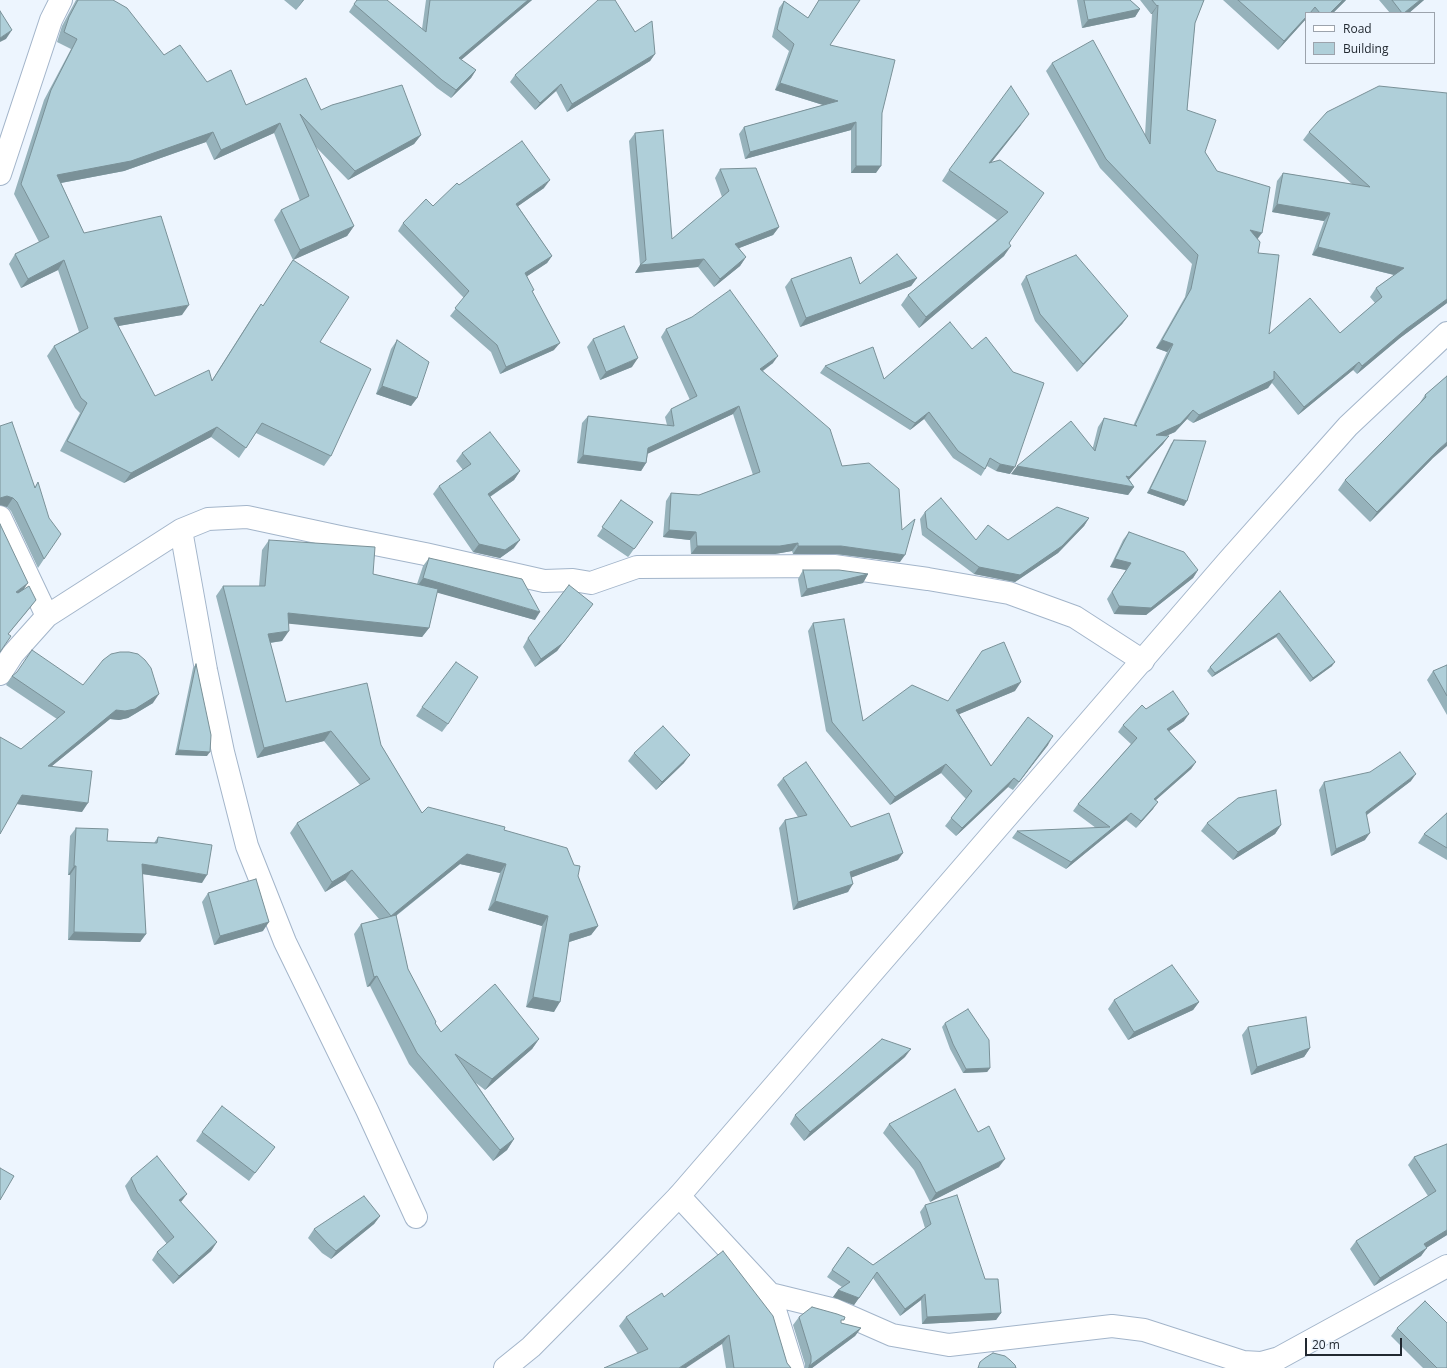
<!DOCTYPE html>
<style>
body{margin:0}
#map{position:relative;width:1447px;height:1368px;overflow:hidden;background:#edf5fe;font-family:"Open Sans",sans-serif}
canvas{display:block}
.legend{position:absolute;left:1305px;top:12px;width:130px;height:52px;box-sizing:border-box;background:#edf5fe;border:1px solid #9ca3ac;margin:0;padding:5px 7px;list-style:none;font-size:12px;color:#222931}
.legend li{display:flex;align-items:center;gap:8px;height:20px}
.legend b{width:20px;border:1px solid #9ca3ac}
.scale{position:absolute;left:1305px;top:1338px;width:97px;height:18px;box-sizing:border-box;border:2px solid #222931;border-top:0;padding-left:5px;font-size:12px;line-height:14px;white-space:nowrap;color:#222931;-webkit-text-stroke:3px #edf5fe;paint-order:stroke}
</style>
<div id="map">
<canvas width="1447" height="1368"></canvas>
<ul class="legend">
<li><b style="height:5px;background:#fff"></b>Road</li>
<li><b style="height:11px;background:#afcfd9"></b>Building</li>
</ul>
<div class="scale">20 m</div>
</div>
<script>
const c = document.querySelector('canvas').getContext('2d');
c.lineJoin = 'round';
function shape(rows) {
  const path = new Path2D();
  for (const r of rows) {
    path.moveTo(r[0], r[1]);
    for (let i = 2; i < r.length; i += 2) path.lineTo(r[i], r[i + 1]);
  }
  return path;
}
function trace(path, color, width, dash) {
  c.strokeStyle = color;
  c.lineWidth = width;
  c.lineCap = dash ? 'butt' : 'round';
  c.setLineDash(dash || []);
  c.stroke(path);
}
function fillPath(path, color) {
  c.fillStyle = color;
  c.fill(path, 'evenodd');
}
const street = shape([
 [0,174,51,20,61,0],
 [0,517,47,616],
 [181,530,206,670,223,752,247,846,285,942,367,1110,416,1217],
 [0,674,13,654,47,616,181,530,208,519,247,517,340,537,425,554,544,581,573,580,591,583,637,567,834,566,928,579,1009,593,1075,617,1143,661],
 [679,1196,770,1294,835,1310,892,1335,949,1345,1112,1326,1144,1330,1243,1362,1261,1363,1279,1358,1447,1266],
 [770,1294,793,1368]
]);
const secondary = shape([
 [505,1368,531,1347,616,1261,679,1196,1229,560,1348,426,1447,333]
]);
const wall = shape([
 [76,0,113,0,164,55,207,82,246,105,321,110,421,135,414,144,348,180,315,146,354,226,347,236,293,260,320,342,331,456,324,466,256,433,239,458,211,437,124,483,60,451,80,413,75,408,47,356,54,346,79,332,58,270,21,288,9,264,15,254,39,242,14,194,44,100,71,49,57,42,62,26],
 [274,133,300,201,281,210,274,220,293,260,263,306,261,304,254,314,212,380,155,396,118,326,182,315,84,233,61,183,124,171,206,142,214,160],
 [284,0,304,0,296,10],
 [426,0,532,0,461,60,476,70,471,78,451,98,437,88,349,12,354,4,422,29],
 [819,0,860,0,830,45,882,113,876,173,851,173,851,130,745,159,739,134,744,127,823,105,775,90,789,51,772,37,779,8,784,1,808,18],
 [1077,0,1130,0,1140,9,1135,17,1082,28],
 [1140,0,1204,0,1195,23,1187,110,1205,152,1258,239,1258,253,1269,334,1340,333,1375,303,1370,297,1376,288,1394,275,1312,255,1324,221,1272,212,1277,181,1283,173,1352,184,1303,140,1309,132,1447,93,1447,303,1400,338,1357,374,1353,370,1298,415,1272,383,1268,388,1193,423,1187,419,1175,432,1167,435,1163,444,1129,479,1134,487,1128,495,1011,474,1093,447,1098,427,1104,418,1133,426,1167,352,1156,348,1185,297,1192,264,1100,168,1046,71,1052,63,1145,135,1152,14,1151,14],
 [1223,0,1346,0,1333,13,1306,13,1306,19,1278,50],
 [1379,0,1424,0,1409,13,1390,13],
 [635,32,655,54,650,61,567,112,556,91,535,110,510,82,515,75],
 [1021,125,991,163,1044,193,1009,243,1004,256,919,328,901,305,908,295,997,220,942,181,949,170],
 [635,133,672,239,722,197,715,178,720,169,779,227,773,235,739,248,746,257,740,266,714,287,698,267,635,273,640,265,629,141],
 [459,185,544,188,518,206,552,256,547,263,527,276,554,350,500,374,491,352,450,316,464,298,398,231,403,223,433,206],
 [1026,276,1128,316,1122,324,1077,372,1035,321,1021,284],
 [917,278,911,286,800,327,785,287,791,279,860,284],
 [950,322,1010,474,996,471,987,466,981,476,953,458,924,419,910,430,820,373,825,366,884,379],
 [666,329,773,363,763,371,842,466,900,562,836,554,793,554,792,551,775,554,691,554,690,540,663,537,666,501,671,493,699,495,753,475,733,414,648,453,646,463,641,471,577,463,582,423,588,416,667,425,665,417,671,409,690,400,661,337],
 [593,339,632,367,600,380,587,347],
 [397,340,417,398,411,406,376,394,391,349],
 [1447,376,1432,459,1370,522,1338,490,1345,480,1419,404,1425,395],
 [0,426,35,487,38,482,44,559,38,568,11,511,7,507,1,505],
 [1174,440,1184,506,1147,493,1171,444],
 [462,453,520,471,514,480,490,497,514,548,500,558,473,552,433,494,439,486,463,470,456,461],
 [621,500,653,522,629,556,628,557,597,536],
 [925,512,976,540,1008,540,1089,518,1084,526,1058,553,1015,582,974,574,922,535,920,519],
 [1129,532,1198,570,1193,578,1146,615,1114,614,1107,599,1126,570,1110,567,1123,540],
 [269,540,373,574,417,584,423,566,429,558,535,620,437,592,429,628,422,637,289,623,282,641,270,643,286,702,381,745,422,813,504,830,578,876,598,926,591,935,569,942,554,1012,526,1007,542,926,488,910,500,873,460,864,396,916,408,969,435,1024,441,1032,539,1039,532,1049,485,1090,476,1083,514,1139,507,1150,493,1161,409,1064,370,986,367,987,354,934,361,924,379,919,345,880,325,892,290,833,297,823,360,785,324,741,257,758,216,596,223,586,259,586,262,550],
 [803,570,868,574,863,583,801,597,798,579],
 [1280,591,1332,666,1310,682,1276,637,1212,677,1207,671,1210,667],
 [593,604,557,651,535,667,523,647,528,638],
 [813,623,863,721,948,701,1015,691,959,714,991,766,1048,745,1013,790,1008,787,956,836,945,826,966,799,941,773,890,805,826,731,808,631],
 [196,664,207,756,175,755,193,668],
 [1447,665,1447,715,1427,680,1433,671],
 [12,676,83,685,153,703,128,718,119,720,110,719,52,766,82,812,17,804,21,749,57,719,6,685],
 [422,707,448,724,442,732,416,716],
 [1146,709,1184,721,1169,731,1196,762,1191,769,1156,800,1153,809,1136,828,1126,820,1066,869,1012,838,1017,831,1096,828,1073,811,1078,804,1131,744,1118,732,1123,725],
 [634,753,684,763,656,790,628,761],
 [783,778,851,827,898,860,852,877,848,892,793,910,779,828,785,820,798,817,777,785],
 [1411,781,1367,815,1365,840,1331,856,1319,790,1324,782],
 [1447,813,1447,860,1418,843,1424,834],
 [1207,823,1281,825,1275,834,1233,860,1201,831],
 [76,828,107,841,154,843,158,837,202,883,142,874,146,934,140,942,68,940,70,875,68,875,70,836],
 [208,893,263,931,214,945,202,902],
 [1114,1000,1199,1002,1193,1010,1128,1040,1108,1009],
 [945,1023,990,1068,987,1072,963,1073,950,1049,942,1027],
 [1248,1027,1310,1048,1304,1057,1251,1075,1242,1035],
 [905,1057,804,1141,790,1124,795,1115],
 [889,1124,978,1132,999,1167,930,1202,914,1170,883,1133],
 [202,1132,275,1147,249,1181,196,1141],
 [1447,1144,1447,1235,1426,1248,1421,1256,1374,1286,1350,1249,1356,1241,1428,1196,1408,1165,1414,1157],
 [131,1178,181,1202,217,1242,211,1251,173,1284,152,1260,157,1252,167,1244,131,1200,125,1186],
 [925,1205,985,1279,1001,1313,996,1320,922,1324,921,1300,900,1316,873,1278,854,1305,833,1297,838,1290,842,1287,827,1277,848,1247,873,1265,925,1228,920,1212],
 [380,1216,374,1224,331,1259,322,1253,308,1238,314,1229],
 [664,1297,787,1363,791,1368,726,1368,722,1344,638,1354,619,1326,626,1317],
 [799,1317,841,1323,861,1328,855,1336,812,1368,805,1368,805,1364,793,1325],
 [1397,1328,1447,1368,1423,1368,1391,1336]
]);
const shadedWall = shape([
 [303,0,304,0,296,10],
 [528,0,532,0,454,66,459,58],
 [1343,0,1346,0,1333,13,1330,13],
 [1420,0,1424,0,1409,13,1404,13],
 [1158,5,1152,14,1151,14,1157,6],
 [1140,9,1135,17,1082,28,1088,20],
 [1306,17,1306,19,1278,50,1284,41],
 [12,30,6,39,0,42,0,38],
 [655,54,650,61,567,112,572,104],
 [476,70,471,78,451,98,456,90],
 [780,83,838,101,833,108,775,90],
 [561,84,556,91,535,110,540,103],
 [1029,114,1021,125,982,174,989,163],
 [856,122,851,130,745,159,750,152],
 [280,123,274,133,214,160,221,150],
 [213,132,206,142,124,171,50,185,57,175],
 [421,135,414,144,348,180,355,171],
 [856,166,881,166,876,173,851,173],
 [550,180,544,188,511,211,516,204],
 [1277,204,1330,213,1324,221,1272,212],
 [354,226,347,236,293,260,300,250],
 [779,227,773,235,729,252,735,244],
 [1250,230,1262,233,1256,241],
 [1011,246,1004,256,919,328,926,317],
 [1318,247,1404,268,1399,276,1312,255],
 [552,256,547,263,520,281,525,273],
 [746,257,740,266,714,287,720,279],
 [704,259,698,267,635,273,640,265],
 [64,260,58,270,21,288,28,279],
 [917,278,911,286,800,327,806,318],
 [1447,299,1447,303,1400,338,1357,374,1362,366,1406,329],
 [189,305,182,315,107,328,114,318],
 [1128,316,1122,324,1077,372,1083,364],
 [1162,340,1173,344,1167,352,1156,348],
 [560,343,554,350,500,374,506,367],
 [778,356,773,363,755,376,760,369],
 [638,358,632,367,600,380,606,372],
 [1359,362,1353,370,1298,415,1304,407],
 [1274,379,1268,388,1193,423,1199,415],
 [382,386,417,398,411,406,376,394],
 [739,406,733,414,643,456,648,448],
 [1193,410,1187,419,1175,432,1151,443,1156,435],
 [929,412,924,419,910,430,915,423],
 [217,427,211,437,124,483,131,473],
 [1169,436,1163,444,1124,485,1134,487,1128,495,1011,474,1017,466,1126,476],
 [1447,442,1447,446,1432,459,1370,522,1377,512,1439,449],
 [583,455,646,463,641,471,577,463],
 [1000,464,1015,467,1010,474,996,471],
 [520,471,514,480,482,502,488,494],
 [1150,489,1187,501,1184,506,1147,493],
 [7,496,13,498,7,507,0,505,0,498],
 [1089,518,1084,526,1058,553,1015,582,974,574,979,567],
 [669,530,696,532,690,540,663,537],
 [520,540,514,548,500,558,473,552,479,544],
 [798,543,792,551,775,554,691,554,697,546],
 [798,546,841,546,905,555,900,562,836,554,793,554],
 [1115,559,1131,563,1126,570,1110,567],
 [1198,570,1193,578,1146,615,1114,614,1119,606],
 [868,574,863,583,801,597,807,589],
 [423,578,540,612,535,620,417,587],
 [28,583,22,592,10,601,16,592],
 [36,600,30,608,1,643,8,634],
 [593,604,557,651,535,667,541,659],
 [288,613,429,628,422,637,282,623],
 [289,631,282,641,261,644,268,634],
 [1279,633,1276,637,1212,677,1215,673],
 [1335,662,1332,666,1310,682,1313,678],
 [1021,682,1015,691,950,718,956,710],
 [159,694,153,703,128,718,119,720,110,719,42,774,48,766,116,710],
 [1189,714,1184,721,1162,736,1167,729],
 [331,731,324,741,257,758,264,748],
 [1053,736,1048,745,1013,790,1019,782],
 [178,750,210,752,207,756,175,755],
 [690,755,684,763,656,790,662,782],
 [1196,762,1191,769,1149,806,1154,799],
 [946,764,941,773,890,805,895,797],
 [1416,774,1411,781,1361,819,1366,812],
 [1014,778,1008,787,956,836,962,828],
 [22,795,88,803,82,812,16,804],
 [1158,802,1153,809,1136,828,1141,821],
 [1131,813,1126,820,1066,869,1071,862],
 [1281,825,1275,834,1233,860,1238,852],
 [1370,833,1365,840,1331,856,1336,849],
 [903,853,898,860,845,880,850,872],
 [467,854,506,864,500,873,460,864,384,925,391,916],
 [142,864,207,875,202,883,136,873],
 [74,866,76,866,70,875,68,875],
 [352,870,345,880,325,892,332,882],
 [853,884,848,892,793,910,798,902],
 [495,901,548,916,542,926,488,910],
 [269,922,263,931,214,945,220,936],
 [598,926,591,935,563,944,570,934],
 [74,932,146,934,140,942,68,940],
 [377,976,370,986,367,987,374,977],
 [533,997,560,1002,554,1012,526,1007],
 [1199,1002,1193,1010,1128,1040,1134,1032],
 [539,1039,532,1049,485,1090,492,1079],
 [1310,1048,1304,1057,1251,1075,1257,1067],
 [911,1049,905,1057,804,1141,810,1132],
 [990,1068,987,1072,963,1073,966,1069],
 [514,1139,507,1150,493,1161,500,1150],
 [1005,1159,999,1167,930,1202,936,1193],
 [187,1194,181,1202,179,1200],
 [380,1216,374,1224,331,1259,336,1251],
 [1447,1230,1447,1235,1418,1253,1424,1244],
 [217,1242,211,1251,173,1284,179,1276],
 [1427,1248,1421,1256,1374,1286,1380,1278],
 [838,1290,859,1298,854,1305,833,1297],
 [925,1294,921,1300,900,1316,905,1309],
 [1001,1313,996,1320,922,1324,927,1317],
 [861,1328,855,1336,812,1368,808,1368,809,1366],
 [729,1335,722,1344,686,1368,679,1368]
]);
const building = shape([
 [78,0,113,0,127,8,164,55,180,45,207,82,231,70,246,105,306,78,321,110,332,105,402,85,421,135,355,171,300,114,354,226,300,250,281,210,309,196,280,123,221,150,213,132,131,161,57,175,84,233,161,216,189,305,114,318,155,396,209,370,212,381,261,304,263,306,293,260,349,297,320,342,371,369,331,456,262,423,246,448,217,427,131,473,67,441,87,403,81,398,54,346,88,328,64,260,28,279,15,254,49,237,21,184,51,90,77,39,64,32,69,17,78,0],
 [357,0,387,0,426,32,430,0,528,0,459,58,476,70,456,90,442,80,354,4,357,0],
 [598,0,615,0,635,32,652,21,655,54,572,104,561,84,540,103,515,75,598,0],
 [819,0,860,0,830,45,895,60,882,113,881,166,856,166,856,122,750,152,744,127,838,101,780,83,794,44,777,29,784,1,808,18,819,0],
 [1084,0,1130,0,1140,9,1088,20,1084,0],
 [1152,0,1204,0,1195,23,1187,110,1216,120,1205,152,1217,171,1270,187,1262,233,1250,230,1260,242,1258,253,1279,255,1269,334,1310,298,1340,333,1382,297,1376,288,1404,268,1318,247,1330,213,1277,204,1283,173,1370,187,1309,132,1327,112,1379,86,1447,93,1447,299,1406,329,1362,366,1359,362,1304,407,1274,371,1274,379,1199,415,1193,410,1180,424,1156,435,1169,436,1129,477,1126,476,1134,487,1017,466,1071,421,1095,451,1104,418,1137,426,1135,425,1173,344,1162,340,1191,289,1198,255,1106,159,1052,63,1093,40,1150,144,1158,5,1157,6,1152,0],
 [1238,0,1343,0,1330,13,1320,13,1315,7,1310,13,1306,13,1306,17,1284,41,1238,0],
 [1392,0,1420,0,1404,13,1402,13,1392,0],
 [0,11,12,30,0,38,0,11],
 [1011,86,1029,114,989,163,1000,160,1044,193,1009,243,1011,246,926,317,908,295,1008,212,949,170,1011,86],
 [663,130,672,239,729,191,720,169,756,168,779,227,735,244,746,257,720,279,704,259,640,265,646,260,635,133,663,130],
 [522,141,550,180,516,204,552,256,525,273,534,290,532,291,560,343,506,367,497,345,455,308,469,291,403,223,426,199,433,206,457,183,459,185,522,141],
 [897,254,917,278,806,318,791,279,851,257,860,284,897,254],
 [1076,255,1128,316,1083,364,1040,314,1026,276,1076,255],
 [730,290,778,356,760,369,830,429,842,466,869,463,899,489,902,530,915,519,905,555,841,546,798,546,798,543,780,546,697,546,696,532,669,530,671,493,699,495,760,472,739,406,648,448,646,463,583,455,588,416,674,426,671,409,697,396,666,329,692,317,730,290],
 [950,322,972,349,986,337,1013,372,1044,383,1015,467,1000,464,990,458,985,469,958,451,929,412,915,423,825,366,873,347,884,379,950,322],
 [624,326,638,358,606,372,593,339,624,326],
 [397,340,429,362,417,398,382,386,397,340],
 [1447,376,1447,442,1439,449,1377,512,1345,480,1426,397,1425,395,1447,376],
 [12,422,35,488,38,482,49,518,61,534,44,559,17,502,13,498,7,496,0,498,0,426,12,422],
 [490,432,520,471,488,494,520,540,505,550,479,544,439,486,471,464,462,453,490,432],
 [1174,440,1206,441,1187,501,1150,489,1174,440],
 [941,498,976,540,988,525,1008,540,1057,507,1089,518,1062,546,1020,575,979,567,927,528,925,512,941,498],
 [621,500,653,522,635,548,634,549,602,527,621,500],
 [0,524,28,583,16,592,18,593,29,586,36,600,8,634,11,636,0,652,0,524],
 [1129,532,1184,552,1198,570,1151,608,1119,606,1112,592,1131,563,1115,559,1129,532],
 [269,540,375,547,373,574,438,589,429,628,288,613,289,631,268,634,286,702,367,683,381,745,422,813,428,807,505,827,504,830,567,848,574,865,580,866,578,876,598,926,570,934,560,1002,533,997,548,916,495,901,506,864,467,854,391,916,352,870,332,882,297,823,370,779,331,731,264,748,223,586,265,586,269,540],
 [429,558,522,579,540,612,423,578,429,558],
 [803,570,839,570,868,574,807,589,803,570],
 [569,585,593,604,563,643,541,659,528,638,569,585],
 [1280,591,1335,662,1313,678,1279,633,1215,673,1210,667,1280,591],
 [844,619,863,721,912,685,948,701,982,651,1004,642,1021,682,956,710,991,766,1028,717,1053,736,1019,782,1014,778,962,828,951,818,972,791,946,764,895,797,832,722,813,623,844,619],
 [32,650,83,685,103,660,111,654,120,652,129,652,138,654,145,660,151,668,159,694,135,709,125,711,116,710,48,766,92,771,88,803,22,795,0,834,0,737,21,749,65,712,12,676,17,672,32,650],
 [456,662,478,677,448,724,422,707,456,662],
 [196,664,211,735,210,752,178,750,196,664],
 [1447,665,1447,696,1433,671,1447,665],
 [1173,691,1189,714,1167,729,1196,762,1154,799,1158,802,1141,821,1131,813,1071,862,1017,831,1110,827,1078,804,1137,738,1123,725,1142,705,1146,709,1173,691],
 [663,726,690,755,662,782,634,753,663,726],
 [1400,752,1416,774,1366,812,1370,833,1336,849,1324,782,1370,772,1400,752],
 [806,762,851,827,889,813,903,853,850,872,853,884,798,902,785,820,807,815,783,778,806,762],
 [1276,790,1281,825,1238,852,1207,823,1238,798,1276,790],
 [1447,813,1447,848,1424,834,1447,813],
 [76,828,108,829,107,841,157,843,158,837,212,845,207,875,142,864,146,934,74,932,76,866,74,866,76,828],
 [256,879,269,922,220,936,208,893,256,879],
 [396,915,408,969,436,1022,435,1023,441,1032,495,984,539,1039,492,1079,455,1054,514,1139,500,1150,417,1053,377,976,374,977,361,924,396,915],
 [1172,965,1199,1002,1134,1032,1114,1000,1172,965],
 [968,1009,989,1040,990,1068,966,1069,953,1044,945,1023,968,1009],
 [1306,1017,1310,1048,1257,1067,1248,1027,1306,1017],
 [882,1039,911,1049,810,1132,795,1115,882,1039],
 [955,1089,978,1132,989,1126,1005,1159,936,1193,920,1162,889,1124,955,1089],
 [222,1106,275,1147,255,1173,202,1132,222,1106],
 [1447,1144,1447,1230,1424,1244,1427,1248,1380,1278,1356,1241,1436,1191,1414,1157,1447,1144],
 [157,1156,187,1194,179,1200,217,1242,179,1276,157,1252,174,1237,137,1192,131,1178,157,1156],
 [0,1168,14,1176,0,1200,0,1168],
 [957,1195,985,1279,998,1279,1001,1313,927,1317,925,1294,905,1309,877,1272,859,1298,838,1290,850,1282,832,1270,848,1247,873,1265,931,1224,925,1205,957,1195],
 [364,1196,380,1216,336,1251,328,1244,314,1229,364,1196],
 [723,1251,773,1316,787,1363,791,1368,734,1368,729,1335,679,1368,604,1368,648,1349,626,1317,662,1293,664,1297,723,1251],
 [1425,1301,1447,1323,1447,1368,1437,1368,1397,1328,1425,1301],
 [812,1307,837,1314,845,1317,844,1320,841,1320,841,1323,861,1328,809,1366,811,1362,811,1356,799,1317,812,1307],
 [993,1353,1005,1356,1010,1360,1015,1365,1016,1368,978,1368,980,1362,985,1358,993,1353]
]);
trace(street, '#a3b5ca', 24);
trace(secondary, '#a3b5ca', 24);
trace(street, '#fff', 22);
trace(secondary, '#fff', 22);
fillPath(wall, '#96b2bb');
fillPath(shadedWall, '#7a9198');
fillPath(building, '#afcfd9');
trace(building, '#7a9198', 1);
</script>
